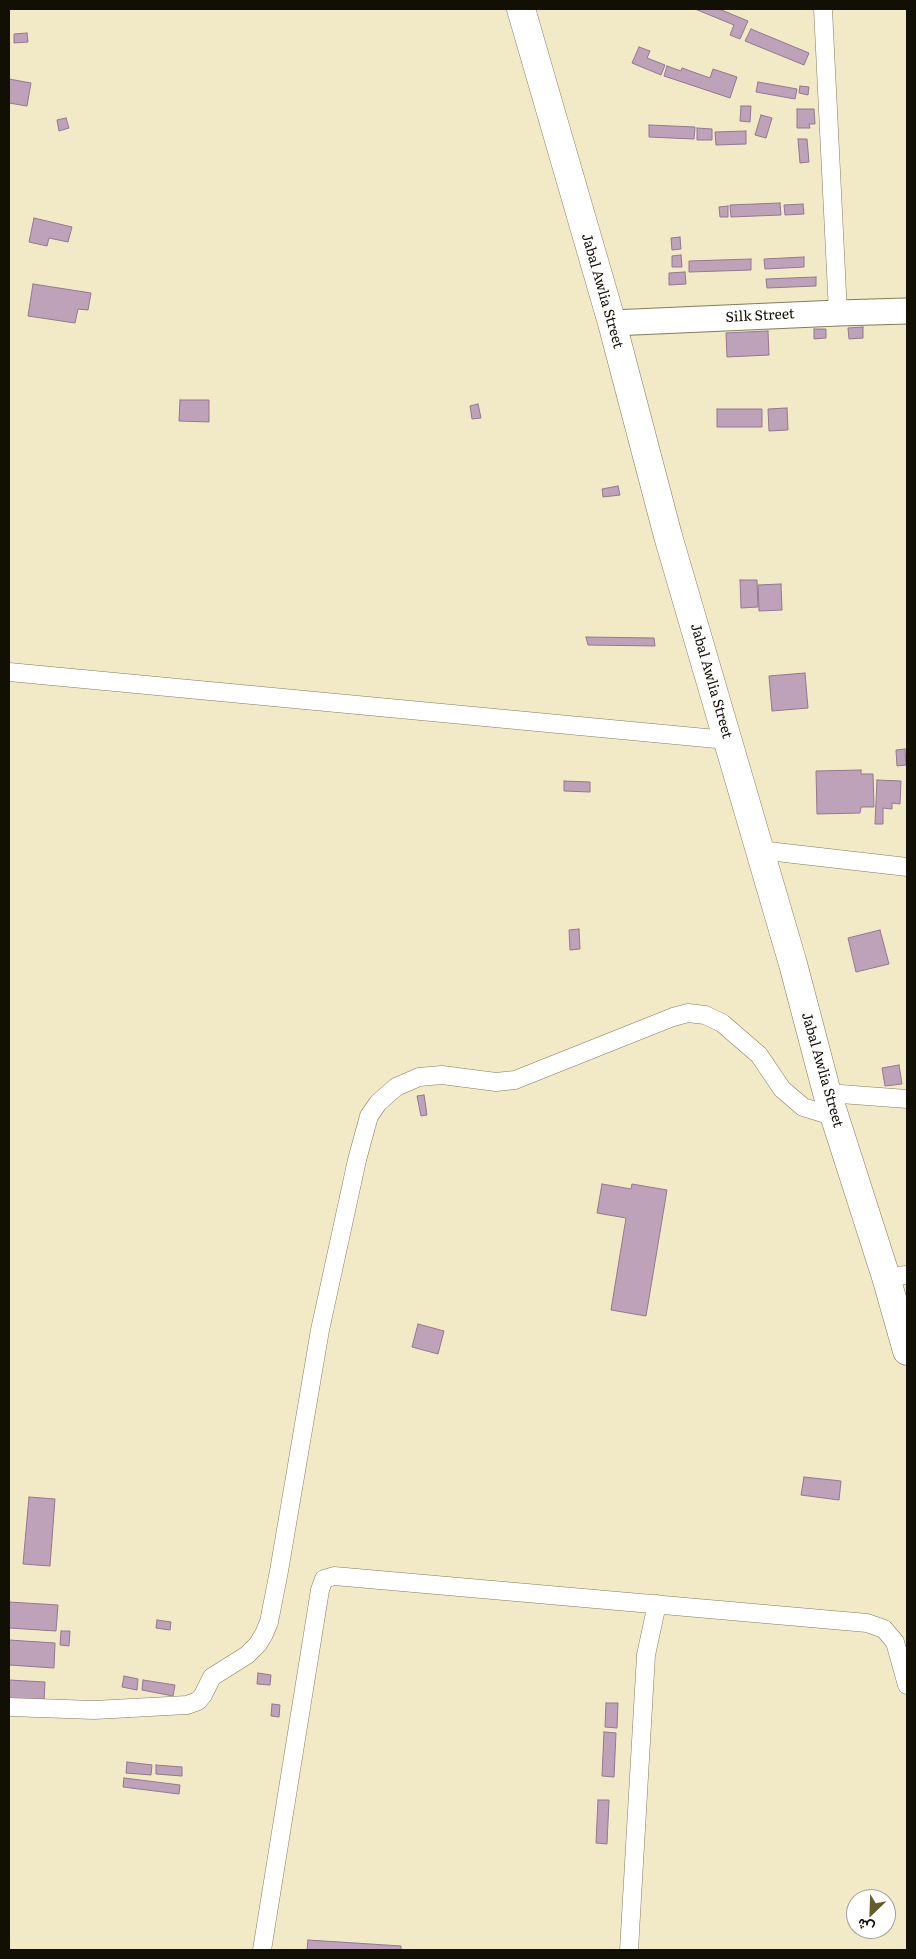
<!DOCTYPE html>
<meta charset="utf-8">
<style>
body{margin:0}
#map{position:relative;width:916px;height:1959px;overflow:hidden;background:#f2e9c7;font-family:Literata,Vazirmatn,serif}
canvas{display:block}
.frame{position:absolute;inset:0;border:10px solid #120f04;pointer-events:none}
.north{position:absolute;left:846px;top:1889px;width:50px;height:50px;box-sizing:border-box;background:#fff;border:1px solid #a09f9b;border-radius:50%;rotate:204deg;font-size:14px;font-weight:700;line-height:20px;text-align:center;color:#120f04}
.north::after{content:'';display:block;margin:auto;width:18px;height:22px;background:#645e2b;clip-path:polygon(50% 0,100% 100%,50% 72%,0 100%)}
</style>
<div id="map">
<canvas width="916" height="1959"></canvas>
<div class="frame"></div>
<div class="north">ش</div>
</div>
<script>
const c = document.querySelector('canvas').getContext('2d');
c.lineJoin = 'round';
function fillPath(path, color) {
  c.fillStyle = color;
  c.fill(path, 'evenodd');
}
function shape(rows) {
  const path = new Path2D();
  for (const r of rows) {
    path.moveTo(r[0], r[1]);
    for (let i = 2; i < r.length; i += 2) path.lineTo(r[i], r[i + 1]);
  }
  return path;
}
function trace(path, color, width, dash) {
  c.strokeStyle = color;
  c.lineWidth = width;
  c.lineCap = dash ? 'butt' : 'round';
  c.setLineDash(dash || []);
  c.stroke(path);
}
function label(font, color, halo, rows, align = 'center') {
  c.font = font + ' Literata,serif';
  c.lineWidth = 5;
  c.setLineDash([]);
  c.textBaseline = 'middle';
  c.strokeStyle = halo;
  c.fillStyle = color;
  for (const [text, x, y, turn = 0] of rows) {
    c.save();
    c.translate(x, y);
    c.rotate((+turn || 0) * Math.PI / 180);
    c.textAlign = isNaN(turn) ? turn : align;
    if (halo) c.strokeText(text, 0, 0);
    c.fillText(text, 0, 0);
    c.restore();
  }
}
const building = shape([
 [695,9,719,9,748,21,740,39,730,35,734,25,695,9],
 [751,29,809,53,804,65,745,41,751,29],
 [27,33,28,42,14,43,14,34,27,33],
 [639,47,650,51,647,58,665,65,661,75,632,63,639,47],
 [667,66,681,71,682,68,710,78,713,69,737,77,730,98,664,76,667,66],
 [9,79,31,83,27,106,9,103,9,79],
 [758,82,797,89,795,99,756,92,758,82],
 [800,86,809,87,808,95,799,93,800,86],
 [741,106,751,106,750,122,740,121,741,106],
 [797,109,814,109,815,124,809,124,810,128,797,128,797,109],
 [761,115,772,118,766,138,755,135,761,115],
 [66,118,69,128,59,131,57,120,66,118],
 [649,125,695,127,694,139,649,137,649,125],
 [697,128,712,129,712,140,697,140,697,128],
 [746,131,746,144,716,145,715,132,746,131],
 [798,139,807,139,809,162,800,163,798,139],
 [780,203,781,215,731,217,730,205,780,203],
 [803,204,804,214,785,215,784,205,803,204],
 [728,206,728,217,720,217,719,207,728,206],
 [34,218,72,227,68,242,49,238,47,246,29,242,34,218],
 [680,237,681,249,672,250,671,238,680,237],
 [681,255,682,267,672,267,672,256,681,255],
 [804,257,804,267,765,269,764,259,804,257],
 [751,259,751,270,689,272,689,261,751,259],
 [685,272,686,284,669,285,669,273,685,272],
 [816,277,816,286,767,288,766,279,816,277],
 [33,284,91,293,88,310,78,309,75,323,28,316,33,284],
 [863,327,863,338,849,339,848,328,863,327],
 [814,329,826,329,826,338,814,339,814,329],
 [768,331,769,355,727,357,726,333,768,331],
 [180,400,209,400,209,422,179,421,180,400],
 [478,404,481,418,472,419,470,406,478,404],
 [787,408,788,430,769,431,768,409,787,408],
 [717,409,762,409,762,427,717,427,717,409],
 [618,486,620,495,603,497,602,489,618,486],
 [740,580,757,580,758,607,741,608,740,580],
 [781,584,782,610,759,611,758,585,781,584],
 [586,637,654,638,655,646,588,645,586,637],
 [805,673,808,708,772,711,769,676,805,673],
 [905,749,906,765,897,766,896,750,905,749],
 [861,770,861,774,873,774,874,807,861,807,860,813,817,814,816,771,861,770],
 [877,780,901,781,900,804,892,803,892,809,883,808,883,824,875,824,877,780],
 [564,781,590,782,590,792,564,791,564,781],
 [579,929,580,949,570,950,569,930,579,929],
 [880,930,889,964,856,972,848,938,880,930],
 [899,1065,902,1084,885,1086,882,1068,899,1065],
 [424,1095,427,1115,421,1116,417,1096,424,1095],
 [602,1184,631,1189,632,1184,667,1190,646,1316,611,1310,626,1218,597,1213,602,1184],
 [418,1324,444,1331,438,1354,412,1347,418,1324],
 [804,1477,841,1481,839,1500,801,1495,804,1477],
 [29,1497,55,1499,50,1566,23,1564,29,1497],
 [9,1602,58,1605,56,1631,9,1628,9,1602],
 [157,1620,171,1622,170,1630,156,1628,157,1620],
 [61,1631,70,1631,69,1646,60,1645,61,1631],
 [9,1640,55,1643,54,1668,9,1665,9,1640],
 [258,1673,271,1675,270,1685,257,1684,258,1673],
 [124,1676,138,1679,137,1690,122,1687,124,1676],
 [9,1680,45,1682,44,1701,9,1699,9,1680],
 [143,1680,175,1685,173,1696,142,1690,143,1680],
 [606,1703,618,1703,617,1728,605,1727,606,1703],
 [272,1704,280,1705,279,1717,271,1716,272,1704],
 [604,1732,616,1733,614,1777,602,1776,604,1732],
 [127,1762,152,1765,151,1775,126,1773,127,1762],
 [156,1765,182,1767,182,1776,156,1774,156,1765],
 [124,1778,180,1785,179,1794,123,1787,124,1778],
 [598,1800,609,1800,607,1844,596,1843,598,1800],
 [308,1940,401,1946,401,1950,307,1950,308,1940]
]);
const street = shape([
 [823,9,838,313],
 [9,672,727,740],
 [759,850,907,867],
 [827,1093,907,1099],
 [886,1277,907,1275],
 [9,1707,94,1710,187,1705,198,1701,203,1695,212,1677,247,1655,258,1644,264,1634,269,1622,279,1571,320,1330,357,1160,369,1116,378,1103,396,1087,419,1077,442,1075,496,1082,515,1080,673,1017,688,1013,705,1015,722,1023,759,1055,782,1089,803,1107,835,1117],
 [262,1950,320,1590,324,1579,334,1576,867,1623,884,1629,895,1642,907,1685],
 [629,1950,646,1655,657,1604]
]);
const secondary = shape([
 [612,323,838,313,907,311]
]);
const highway = shape([
 [521,9,612,323,668,536,793,964,827,1093,886,1277,907,1351]
]);
const streetNames = [
 ["Jabal Awlia Street",602,291,74],
 ["Silk Street",760,316,-3],
 ["Jabal Awlia Street",711,681,74],
 ["Jabal Awlia Street",822,1070,74]
];
fillPath(building, '#bda2b9');
trace(building, '#92788f', 1);
trace(street, '#847c5d', 19);
trace(secondary, '#847c5d', 27);
trace(highway, '#847c5d', 29);
trace(street, '#fff', 18);
trace(secondary, '#fff', 25);
trace(highway, '#fff', 28);
label('14px', '#120f04', '#fff', streetNames);
</script>
